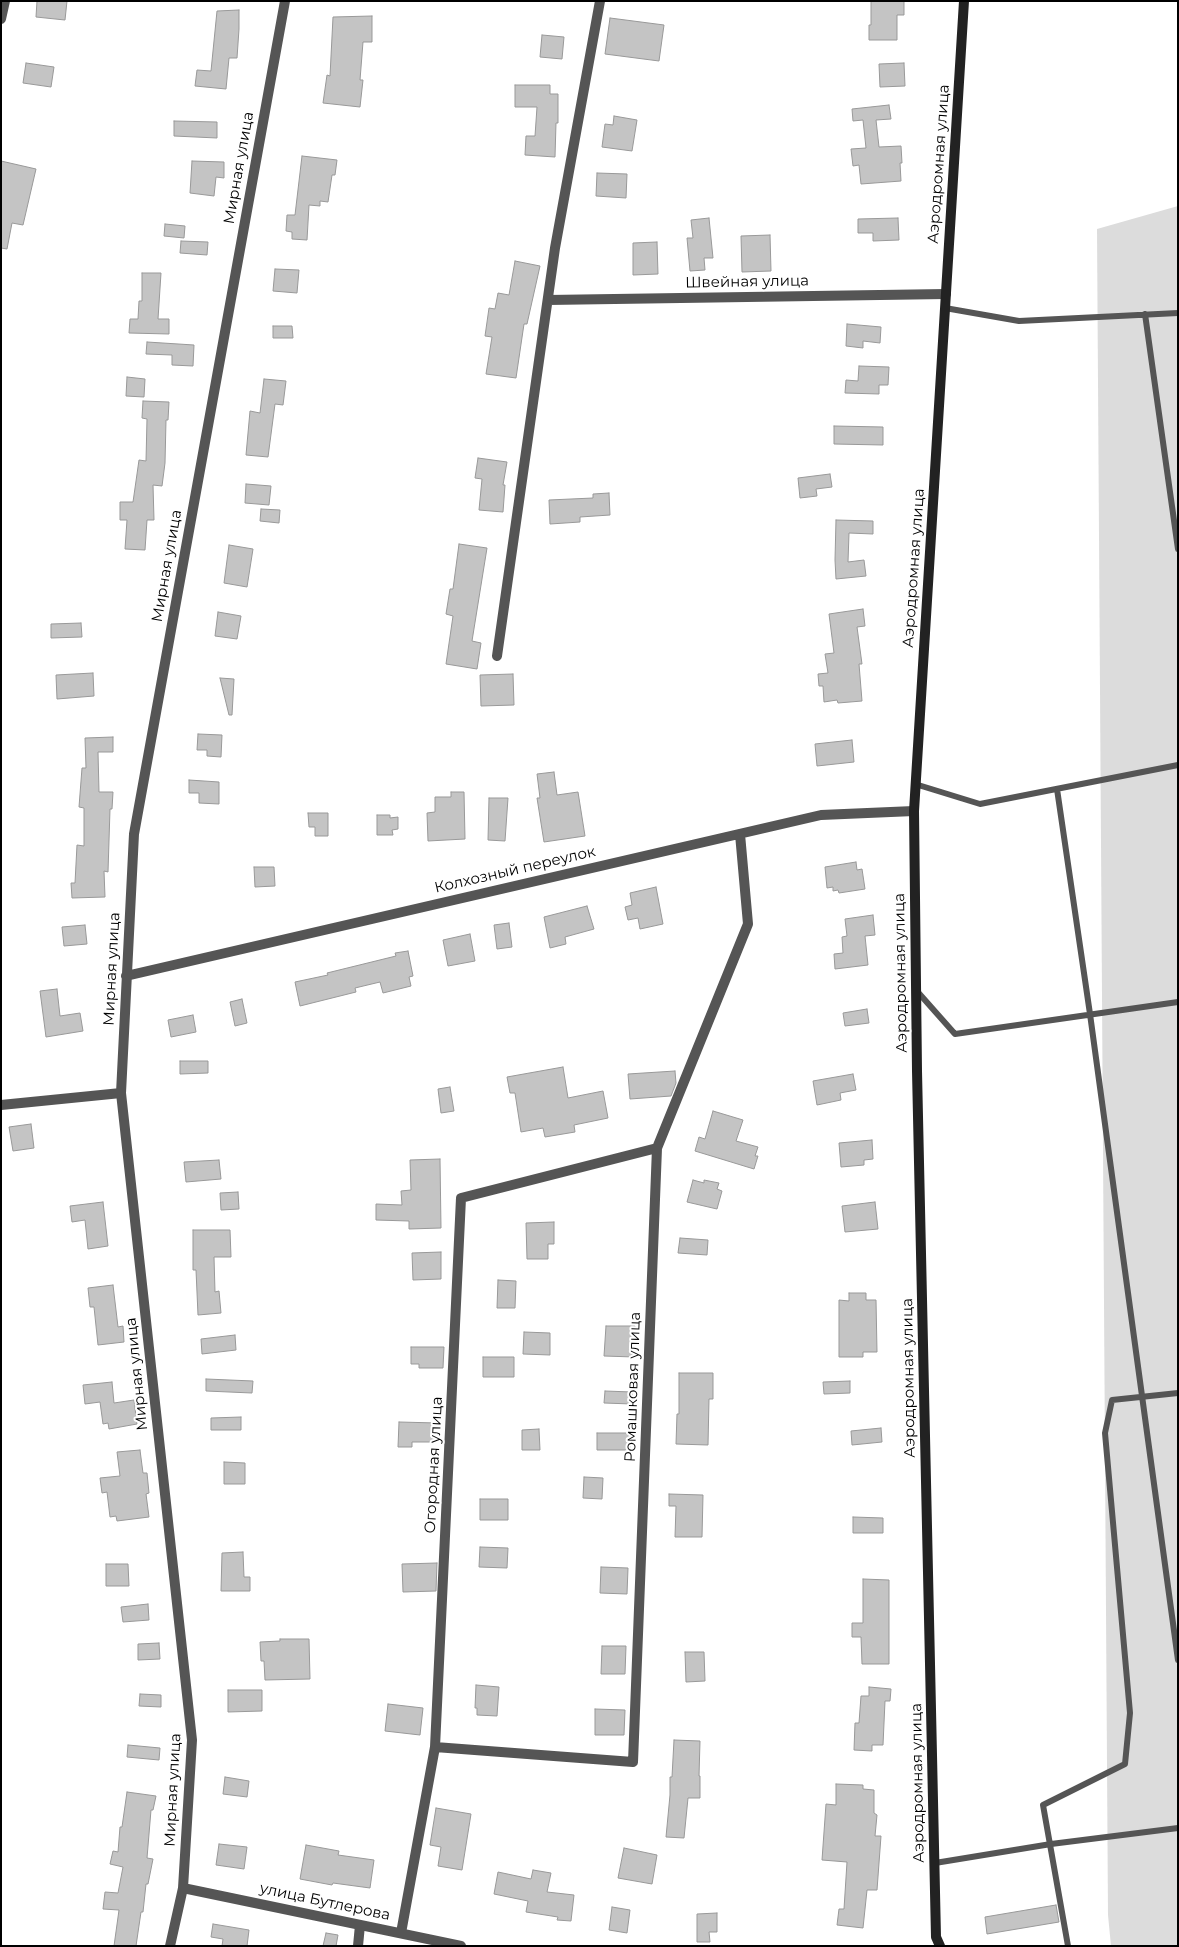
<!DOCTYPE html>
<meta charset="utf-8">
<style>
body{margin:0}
#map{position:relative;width:1179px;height:1947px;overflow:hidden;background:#fff;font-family:Montserrat,sans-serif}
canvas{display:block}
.frame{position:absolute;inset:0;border:2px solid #000;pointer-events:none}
</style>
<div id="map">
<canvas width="1179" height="1947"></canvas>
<div class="frame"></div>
</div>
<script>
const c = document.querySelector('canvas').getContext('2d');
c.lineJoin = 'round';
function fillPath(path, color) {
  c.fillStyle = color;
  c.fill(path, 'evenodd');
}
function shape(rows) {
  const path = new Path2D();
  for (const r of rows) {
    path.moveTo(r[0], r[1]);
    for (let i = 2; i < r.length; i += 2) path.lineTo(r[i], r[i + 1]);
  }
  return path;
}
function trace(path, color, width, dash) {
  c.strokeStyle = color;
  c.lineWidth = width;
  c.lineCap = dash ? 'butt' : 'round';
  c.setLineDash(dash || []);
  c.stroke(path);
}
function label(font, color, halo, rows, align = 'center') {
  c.font = font + ' Montserrat,sans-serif';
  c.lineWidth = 4;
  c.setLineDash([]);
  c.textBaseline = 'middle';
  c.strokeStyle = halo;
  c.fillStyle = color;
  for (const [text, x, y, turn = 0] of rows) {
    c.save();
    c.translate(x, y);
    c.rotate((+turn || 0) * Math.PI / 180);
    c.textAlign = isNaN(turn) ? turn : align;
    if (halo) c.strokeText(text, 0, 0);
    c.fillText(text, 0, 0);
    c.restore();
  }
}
const green = shape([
 [1178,206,1178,1946,1111,1946,1108,1915,1097,229]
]);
const building = shape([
 [37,1,67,1,65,20,36,17,37,1],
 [871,1,904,1,904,15,897,15,897,40,869,40,869,25,871,25,871,1],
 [239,10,239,29,237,58,229,58,226,89,195,86,197,70,211,71,217,11,239,10],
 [372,16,372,42,363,42,360,80,363,80,360,107,323,103,327,75,330,76,333,17,372,16],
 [610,18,664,25,659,61,605,54,610,18],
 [542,35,564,37,562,59,540,57,542,35],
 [26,63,54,67,51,87,23,83,26,63],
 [904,63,905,86,880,87,879,64,904,63],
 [515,85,550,85,550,94,558,94,558,123,556,123,555,157,525,155,526,136,535,136,537,107,515,107,515,85],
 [889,105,891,119,876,120,879,147,901,146,902,163,900,163,901,181,861,184,859,165,853,166,851,149,866,148,863,120,853,121,852,109,889,105],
 [614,116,637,120,632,151,602,147,605,124,613,125,614,116],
 [174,121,217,122,217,138,174,136,174,121],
 [302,156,337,160,335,175,332,175,328,202,320,201,320,206,309,205,307,240,292,239,292,232,286,231,287,215,295,215,302,156],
 [1,161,36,169,23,225,12,223,7,249,1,248,1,161],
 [192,161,224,162,224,178,216,177,214,196,190,193,192,161],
 [597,173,627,174,626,198,596,196,597,173],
 [709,218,713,258,704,258,705,270,690,271,687,238,693,238,691,220,709,218],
 [898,218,899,240,873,241,873,233,858,233,858,219,898,218],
 [165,224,185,226,184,238,164,236,165,224],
 [770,235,771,271,742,272,741,236,770,235],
 [181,241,208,242,207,255,180,253,181,241],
 [657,242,658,274,633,275,633,243,657,242],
 [515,261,540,266,527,324,524,324,516,378,486,374,492,337,485,336,489,308,495,309,498,293,509,295,515,261],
 [275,269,299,270,297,293,273,291,275,269],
 [142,273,161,273,158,319,169,319,169,334,129,333,130,319,138,319,139,301,142,301,142,273],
 [847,324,881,327,880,343,863,341,863,348,846,346,847,324],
 [273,326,292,326,293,338,273,338,273,326],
 [147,342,194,345,193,366,172,365,172,355,146,354,147,342],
 [859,366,889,367,888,385,879,385,879,394,845,393,846,380,858,381,859,366],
 [127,377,145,379,144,397,126,396,127,377],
 [264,379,286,381,283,405,275,404,268,457,246,455,250,411,260,413,264,379],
 [143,401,169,402,168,420,166,420,165,463,162,486,153,485,154,520,147,520,145,550,125,549,127,520,120,520,120,502,133,502,139,460,146,461,147,419,142,418,143,401],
 [834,426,883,427,883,445,834,444,834,426],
 [478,458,507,462,503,485,505,485,503,512,479,510,482,479,475,478,478,458],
 [830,474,832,487,816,489,817,496,800,498,798,478,830,474],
 [246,484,271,486,269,505,245,503,246,484],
 [609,493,610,515,580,517,580,522,550,524,549,500,593,498,593,494,609,493],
 [261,509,280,510,279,523,260,521,261,509],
 [836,520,873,521,873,534,849,533,848,562,864,560,866,576,836,579,835,560,836,520],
 [459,544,487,548,472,641,481,643,477,669,446,664,453,616,446,614,450,589,453,589,459,544],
 [229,545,253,549,247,587,224,583,229,545],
 [863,609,865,626,857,627,862,664,859,664,862,701,838,703,837,700,824,702,823,686,819,686,818,674,828,673,825,654,834,653,829,614,863,609],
 [218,612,241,616,237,639,215,636,218,612],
 [81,623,82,637,51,638,51,624,81,623],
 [93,673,94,696,57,699,56,675,93,673],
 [513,674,514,705,481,706,480,675,513,674],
 [220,678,234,679,232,715,229,715,220,678],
 [198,734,222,735,221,757,207,756,207,750,197,750,198,734],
 [113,737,113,752,98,752,99,792,113,792,112,809,110,809,108,872,104,871,105,897,72,898,71,883,75,883,77,845,84,846,84,808,79,807,82,768,86,768,85,738,113,737],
 [852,740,854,762,817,766,815,744,852,740],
 [554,772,557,795,578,792,585,836,544,842,537,798,540,798,537,774,554,772],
 [189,780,219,782,219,804,199,803,199,793,189,793,189,780],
 [451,792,464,792,465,839,428,841,427,813,435,812,435,797,451,797,451,792],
 [489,798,508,798,505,841,488,840,489,798],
 [308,813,328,813,328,836,315,836,315,827,309,827,308,813],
 [377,815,390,815,390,818,398,817,398,829,392,830,393,835,377,835,377,815],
 [856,862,857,870,862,869,865,889,839,893,838,890,833,891,833,887,827,888,825,867,856,862],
 [254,867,274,867,275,886,255,887,254,867],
 [656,887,663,924,640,929,638,918,628,920,625,907,632,905,630,893,656,887],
 [587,906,594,929,565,937,566,944,550,948,544,917,587,906],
 [873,915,875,935,865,936,868,965,835,969,834,954,843,953,842,937,847,936,845,919,873,915],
 [509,923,512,947,497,949,494,925,509,923],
 [85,925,87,944,64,946,62,927,85,925],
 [470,934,475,961,448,966,443,940,470,934],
 [408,951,413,976,409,977,411,986,383,993,380,982,355,988,356,992,300,1006,295,982,328,975,327,973,396,956,395,953,408,951],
 [57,989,60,1016,80,1013,83,1031,46,1037,40,991,57,989],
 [242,999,247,1023,235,1026,230,1002,242,999],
 [867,1009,869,1023,845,1026,843,1013,867,1009],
 [193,1015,196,1032,171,1037,168,1020,193,1015],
 [180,1061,208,1061,208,1073,180,1074,180,1061],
 [563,1067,568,1098,603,1091,608,1118,574,1125,575,1132,545,1137,543,1128,521,1132,515,1093,510,1093,507,1077,563,1067],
 [675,1071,676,1083,671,1096,630,1099,628,1074,675,1071],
 [853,1074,856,1090,840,1093,841,1100,817,1105,813,1081,853,1074],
 [450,1087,454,1111,441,1113,438,1089,450,1087],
 [713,1111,743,1120,736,1141,758,1147,755,1156,758,1156,754,1169,695,1151,699,1137,705,1139,713,1111],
 [31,1124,34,1148,13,1151,9,1127,31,1124],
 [872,1140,873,1159,864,1160,864,1165,841,1167,839,1143,872,1140],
 [440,1159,441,1228,409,1229,409,1221,376,1220,376,1204,402,1205,401,1191,411,1190,410,1160,440,1159],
 [219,1160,221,1179,186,1182,184,1162,219,1160],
 [693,1180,704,1183,704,1180,719,1183,717,1189,722,1191,717,1209,687,1202,693,1180],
 [238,1192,239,1209,221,1210,220,1193,238,1192],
 [103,1202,108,1246,88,1249,85,1220,72,1222,70,1206,103,1202],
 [875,1202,878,1229,845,1232,842,1206,875,1202],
 [554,1222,554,1244,548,1244,548,1259,527,1259,526,1223,554,1222],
 [193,1230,230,1230,231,1257,214,1257,215,1292,219,1291,221,1313,198,1315,196,1270,193,1270,193,1230],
 [680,1238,708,1240,707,1255,678,1253,680,1238],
 [441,1252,441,1279,413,1280,412,1253,441,1252],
 [498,1280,516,1281,515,1308,497,1308,498,1280],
 [113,1285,118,1327,123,1326,124,1342,98,1345,94,1307,90,1307,88,1288,113,1285],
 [849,1293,866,1293,866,1300,876,1300,877,1352,863,1352,863,1357,839,1357,839,1300,849,1301,849,1293],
 [606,1326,635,1326,634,1357,604,1356,606,1326],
 [524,1332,550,1333,550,1355,523,1354,524,1332],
 [235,1335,236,1350,202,1354,201,1339,235,1335],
 [411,1347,444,1347,443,1368,419,1368,419,1364,411,1364,411,1347],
 [483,1357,514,1357,514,1377,483,1377,483,1357],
 [679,1373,713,1373,713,1399,709,1399,708,1445,676,1444,677,1414,679,1414,679,1373],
 [206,1379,253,1381,252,1393,206,1391,206,1379],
 [850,1381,850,1393,824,1394,823,1382,850,1381],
 [112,1382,114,1403,134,1400,137,1424,109,1429,108,1423,103,1424,100,1402,85,1404,83,1385,112,1382],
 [605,1391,632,1392,632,1404,604,1403,605,1391],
 [241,1417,241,1430,211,1430,211,1418,241,1417],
 [399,1422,437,1423,437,1442,412,1442,412,1447,398,1447,399,1422],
 [881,1428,882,1442,852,1445,851,1431,881,1428],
 [539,1429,540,1450,522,1450,522,1430,539,1429],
 [597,1433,630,1433,630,1450,597,1450,597,1433],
 [140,1450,143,1473,147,1473,149,1493,146,1494,149,1517,117,1521,116,1516,110,1517,107,1492,102,1493,100,1478,120,1476,117,1452,140,1450],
 [224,1462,245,1463,245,1484,224,1484,224,1462],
 [584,1477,603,1478,602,1499,583,1498,584,1477],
 [669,1494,703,1495,702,1537,675,1537,676,1506,669,1506,669,1494],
 [480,1499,508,1499,508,1520,480,1520,480,1499],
 [853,1517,883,1518,883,1533,853,1533,853,1517],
 [480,1547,508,1548,507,1568,479,1567,480,1547],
 [243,1552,244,1577,250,1577,250,1591,221,1591,222,1553,243,1552],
 [437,1563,436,1591,403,1592,402,1564,437,1563],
 [106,1564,128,1564,129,1586,106,1586,106,1564],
 [601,1567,628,1568,627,1594,600,1593,601,1567],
 [863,1579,889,1580,889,1664,862,1664,861,1637,852,1637,852,1623,863,1623,863,1579],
 [148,1604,149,1620,123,1622,121,1607,148,1604],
 [280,1639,309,1639,310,1679,265,1680,264,1661,261,1661,260,1642,280,1641,280,1639],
 [159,1643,160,1659,138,1660,138,1644,159,1643],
 [602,1646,626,1646,625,1674,601,1674,602,1646],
 [685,1652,704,1652,705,1681,686,1682,685,1652],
 [476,1685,499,1687,497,1716,477,1715,477,1708,475,1708,476,1685],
 [869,1687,891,1689,890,1701,885,1701,883,1745,872,1745,872,1751,854,1750,855,1723,859,1723,861,1696,869,1696,869,1687],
 [228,1690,262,1690,262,1711,228,1712,228,1690],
 [140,1694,161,1695,161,1707,139,1706,140,1694],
 [388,1704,423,1708,420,1735,385,1731,388,1704],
 [595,1709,625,1710,624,1735,595,1735,595,1709],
 [674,1740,700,1741,699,1776,700,1776,700,1798,688,1798,684,1838,666,1837,670,1795,670,1777,672,1777,674,1740],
 [128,1745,160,1748,159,1760,127,1757,128,1745],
 [225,1777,249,1781,247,1797,223,1794,225,1777],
 [836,1784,863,1785,863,1789,874,1790,874,1813,877,1815,875,1836,881,1836,877,1890,867,1890,863,1928,837,1925,839,1909,844,1909,847,1862,822,1860,826,1804,836,1805,836,1784],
 [127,1792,156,1796,153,1810,151,1810,147,1858,153,1859,148,1884,146,1884,143,1912,141,1912,136,1946,114,1946,119,1910,103,1909,105,1892,118,1893,123,1867,110,1864,113,1851,118,1852,120,1827,122,1827,127,1792],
 [436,1808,471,1814,462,1870,438,1866,441,1847,430,1845,436,1808],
 [219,1844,247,1847,244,1869,216,1865,219,1844],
 [306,1845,339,1851,338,1855,374,1860,370,1888,333,1883,332,1885,300,1879,306,1845],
 [624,1848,657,1855,652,1884,618,1878,624,1848],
 [533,1870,551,1873,547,1892,574,1895,571,1921,557,1920,558,1917,526,1912,528,1901,494,1894,498,1872,531,1879,533,1870],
 [1056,1905,1059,1922,987,1934,985,1917,1056,1905],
 [612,1907,630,1910,627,1933,609,1930,612,1907],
 [717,1913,717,1932,709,1932,710,1942,697,1942,697,1914,717,1913],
 [213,1924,249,1930,247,1946,222,1946,223,1939,211,1937,213,1924],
 [326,1933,338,1935,336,1946,323,1946,326,1933]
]);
const lane = shape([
 [945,308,1019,321,1178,313],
 [1145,314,1178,549],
 [915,784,980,804,1178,765],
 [1057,789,1090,1014,1178,1660],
 [916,990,955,1034,1178,1002],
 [935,1863,1051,1844,1178,1828],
 [1068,1946,1043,1805,1125,1764,1130,1713,1105,1433,1112,1400,1178,1393]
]);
const street = shape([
 [1,19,5,1],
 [548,300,946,294],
 [497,656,555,248,600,1],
 [126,976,821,815,914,811],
 [1,1105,121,1093],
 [435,1747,633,1762,657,1148,748,924,740,834],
 [183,1888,461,1946],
 [401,1933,435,1747,461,1198,657,1148],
 [170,1946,183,1888,192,1740,121,1093,134,834,285,1],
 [358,1946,360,1925]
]);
const secondary = shape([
 [940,1946,936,1937,917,1071,914,811,964,1]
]);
const streetNames = [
 ["Аэродромная улица",939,164,-86],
 ["Мирная улица",239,168,-80],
 ["Швейная улица",747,282,-1],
 ["Мирная улица",167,566,-80],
 ["Аэродромная улица",914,568,-86],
 ["Колхозный переулок",515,870,-13],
 ["Мирная улица",112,969,-87],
 ["Аэродромная улица",901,973,-91],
 ["Мирная улица",137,1374,-96],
 ["Аэродромная улица",909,1378,-91],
 ["Ромашковая улица",633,1387,-88],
 ["Огородная улица",434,1465,-87],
 ["Аэродромная улица",918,1783,-91],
 ["Мирная улица",173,1790,-87],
 ["улица Бутлерова",325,1902,12]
];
fillPath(green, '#dcdcdc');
fillPath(building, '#c4c4c4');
trace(building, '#999', 1);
trace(lane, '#555', 6);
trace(street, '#555', 10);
trace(secondary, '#222', 10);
label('15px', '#000', '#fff', streetNames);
</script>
